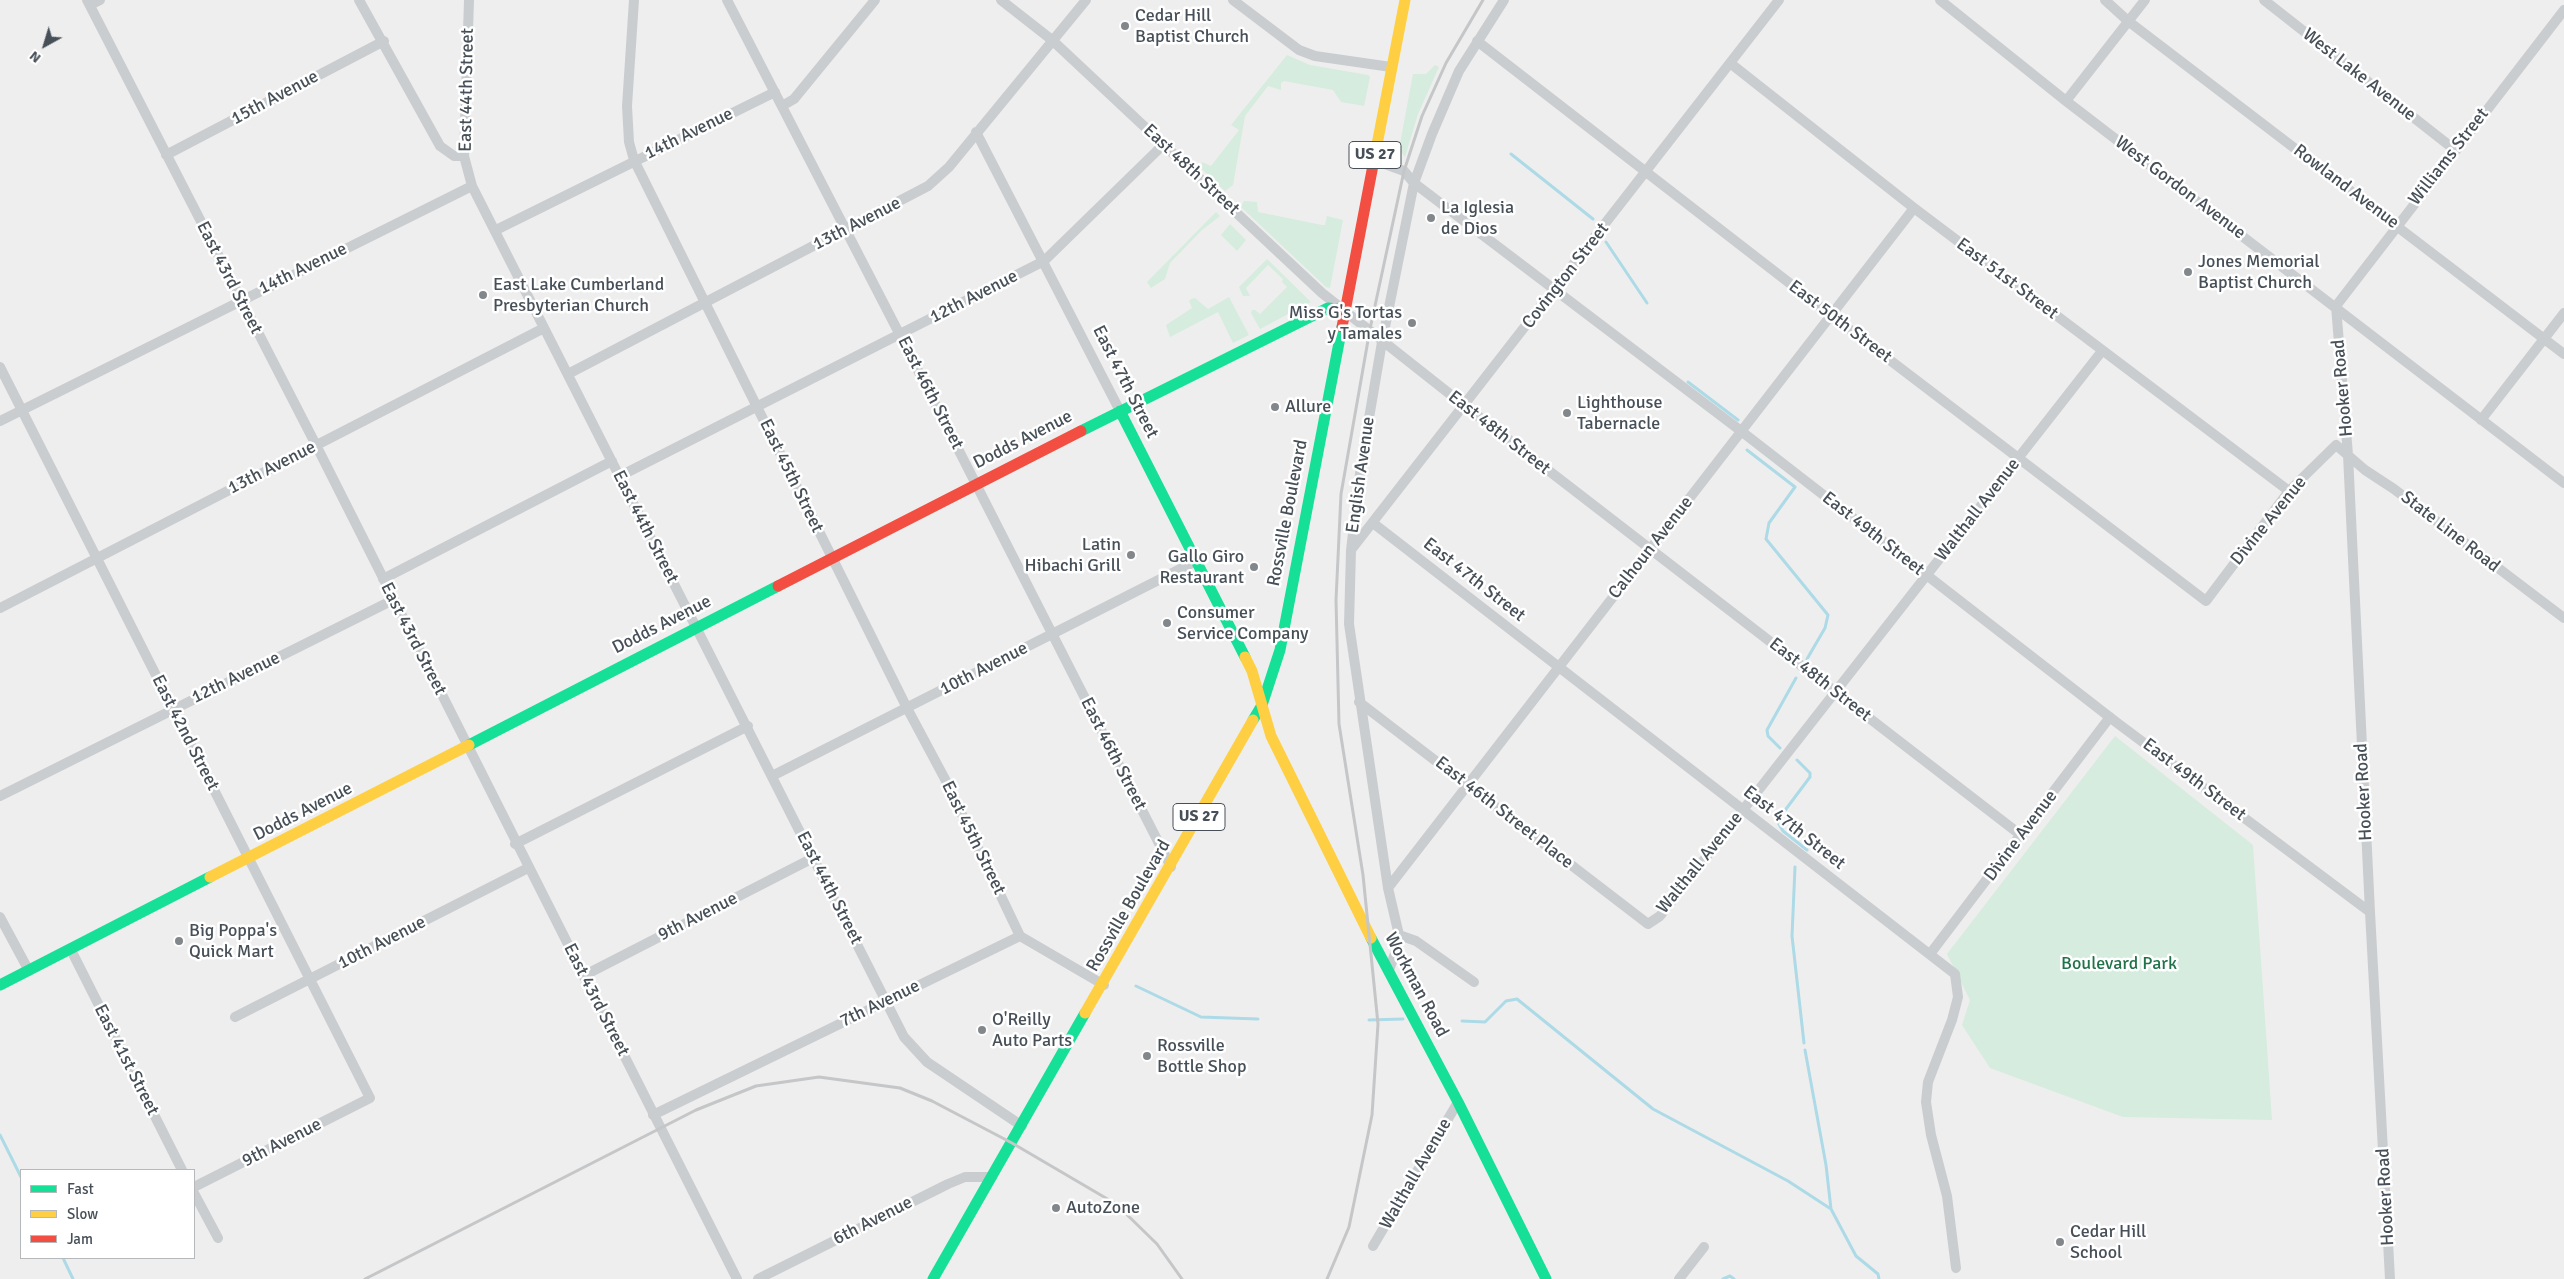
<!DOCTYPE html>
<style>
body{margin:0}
#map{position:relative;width:2564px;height:1279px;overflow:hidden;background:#efeeee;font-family:Signika,sans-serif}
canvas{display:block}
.legend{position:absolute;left:20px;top:1169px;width:175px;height:90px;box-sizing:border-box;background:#fff;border:1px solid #b5b9bc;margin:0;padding:6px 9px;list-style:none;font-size:15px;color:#475058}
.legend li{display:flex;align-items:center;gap:10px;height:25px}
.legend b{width:25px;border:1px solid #b5b9bc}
.north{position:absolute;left:20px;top:20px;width:50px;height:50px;-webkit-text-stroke:4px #fff;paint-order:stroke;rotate:219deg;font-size:14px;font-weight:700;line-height:20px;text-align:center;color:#475058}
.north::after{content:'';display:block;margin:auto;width:18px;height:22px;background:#475058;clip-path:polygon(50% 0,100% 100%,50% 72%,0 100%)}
</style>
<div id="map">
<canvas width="2564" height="1279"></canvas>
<ul class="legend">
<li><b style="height:6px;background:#16e098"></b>Fast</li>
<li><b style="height:6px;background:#ffcf43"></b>Slow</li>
<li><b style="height:6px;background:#f24e42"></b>Jam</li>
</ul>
<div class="north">N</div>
</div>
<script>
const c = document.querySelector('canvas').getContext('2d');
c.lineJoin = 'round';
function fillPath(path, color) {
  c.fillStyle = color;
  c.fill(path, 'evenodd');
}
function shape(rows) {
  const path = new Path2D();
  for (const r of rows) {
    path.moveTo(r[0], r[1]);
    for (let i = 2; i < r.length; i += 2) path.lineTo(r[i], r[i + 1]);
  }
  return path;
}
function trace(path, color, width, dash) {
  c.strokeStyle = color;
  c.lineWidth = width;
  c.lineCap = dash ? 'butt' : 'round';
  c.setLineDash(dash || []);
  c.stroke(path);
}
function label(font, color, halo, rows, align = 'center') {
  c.font = font + ' Signika,sans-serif';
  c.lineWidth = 5;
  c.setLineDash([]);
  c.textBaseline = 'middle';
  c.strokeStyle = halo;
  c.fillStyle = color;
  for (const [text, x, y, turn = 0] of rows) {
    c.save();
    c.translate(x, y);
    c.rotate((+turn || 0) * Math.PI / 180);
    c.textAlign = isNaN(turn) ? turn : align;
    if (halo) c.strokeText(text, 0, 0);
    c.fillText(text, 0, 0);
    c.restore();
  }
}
const green = shape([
 [1287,55,1310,65,1368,75,1370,77,1364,106,1341,102,1333,90,1284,81,1281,83,1281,90,1268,86,1245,116,1233,185,1225,191,1202,169,1202,162,1211,166,1239,130,1231,125],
 [1435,65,1439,67,1418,114,1405,157,1399,149,1413,74,1426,74],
 [1244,201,1257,202,1258,212,1322,225,1325,225,1327,216,1343,220,1330,288,1326,287,1241,207],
 [1216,212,1220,216,1202,230,1170,263,1165,279,1151,288,1147,282],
 [1230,224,1246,240,1237,251,1221,235],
 [1267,259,1311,302,1260,329,1251,313,1252,310,1255,310,1260,314,1287,287,1282,282,1283,279,1268,265,1246,288,1250,296,1243,296,1239,287],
 [1229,297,1249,335,1233,343,1218,312,1170,337,1166,325,1192,308,1189,301,1191,299,1195,298,1208,309],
 [2115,736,2253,845,2272,1120,2123,1117,1990,1068,1962,1025,1970,1000,1947,954]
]);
const stream = shape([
 [1511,154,1593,219],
 [1606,242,1647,303],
 [1688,382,1738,420],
 [1747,450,1795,487,1769,523,1766,539,1828,615,1825,628,1807,659],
 [1780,748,1768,736,1767,730,1796,678],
 [1797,760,1810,773,1810,777,1777,821,1783,831,1807,850],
 [1795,867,1792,936,1804,1043],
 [1136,986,1201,1017,1258,1019],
 [1369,1020,1403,1019],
 [1462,1021,1485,1022,1506,1001,1517,999,1653,1109,1788,1181,1831,1209],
 [1805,1050,1826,1165,1831,1209,1856,1256,1878,1274,1879,1279],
 [0,1135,21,1177],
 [63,1258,73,1279],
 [1723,1279,1730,1276,1734,1279]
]);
const street = shape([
 [87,0,316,445,737,1279],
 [359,0,440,146,454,156,464,156],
 [469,0,464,156,472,186,904,1037,927,1062,1022,1126],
 [634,0,627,106,629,142,634,160,907,708,946,781,1020,936],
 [727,0,900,335,1171,867],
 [1001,0,1052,40,1322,293,1465,406,2022,836],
 [1233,0,1299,50,1315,56,1391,67],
 [1940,0,2066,101,2564,483],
 [2105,0,2128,21,2564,354],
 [2264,0,2455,150],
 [90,5,100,0],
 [1477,41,1832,316,2206,601,2289,491,2336,445,2365,470,2394,489,2564,618],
 [1730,63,1914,208,2289,491],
 [2066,101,2145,0],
 [782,106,794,99,875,0],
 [976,132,1120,411],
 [166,155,384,41],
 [1374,160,1404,171,1414,183,1741,431,2116,722,2370,912],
 [496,230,775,92],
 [0,367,370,1098,194,1187],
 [568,374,928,186,949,167,1086,0],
 [2481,420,2564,313],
 [0,421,472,186],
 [620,476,1044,261,1164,144],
 [1373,523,1955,974,1958,997,1952,1020,1928,1082,1926,1102,1931,1135,1947,1196,1956,1268],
 [1351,550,1779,0],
 [383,579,612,461],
 [0,608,544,328],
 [1359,702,1648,924,1660,916,2102,351],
 [772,776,1196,561],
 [0,796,393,600],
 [515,844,748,726],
 [1388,888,1914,208],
 [0,917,29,971],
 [1399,935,1416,941,1474,982],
 [71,950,182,1170],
 [1930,954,2110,717],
 [1389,970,1397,948,1399,935,1388,888,1349,624,1351,550,1361,465,1382,342,1414,183,1432,134,1459,71,1504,0],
 [583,976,813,858],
 [235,1017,528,868],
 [653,1115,1020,936,1104,985],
 [194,1193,218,1238],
 [1373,1246,1458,1102],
 [758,1279,948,1184,965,1177,992,1177],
 [1679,1279,1704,1247],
 [2390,1279,2370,912,2348,455,2336,306,2564,10]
]);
const fast = shape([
 [1120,411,1245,657],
 [1081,431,1328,308,1345,310],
 [1253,720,1262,705,1280,650,1342,327],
 [469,745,778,586],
 [1371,938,1458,1102,1546,1279],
 [0,985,210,877],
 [933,1279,1085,1013]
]);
const slow = shape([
 [1374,160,1405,0],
 [1245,657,1252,671,1271,736,1371,938],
 [210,877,469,745],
 [1085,1013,1253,720]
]);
const jam = shape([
 [1342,327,1374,160],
 [778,586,1081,431]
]);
const rail = shape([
 [365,1279,696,1110,756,1086,819,1077,900,1088,932,1101,1012,1143,1116,1204,1157,1244,1182,1279],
 [1327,1279,1349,1227,1372,1115,1378,1024,1363,875,1339,724,1336,600,1341,494,1370,329,1404,171,1422,116,1446,63,1483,0]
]);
const markers = [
 [1125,26,5,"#82878c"],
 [1431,218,5,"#82878c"],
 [2188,272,5,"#82878c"],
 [483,295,5,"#82878c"],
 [1412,323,5,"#82878c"],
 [1275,407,5,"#82878c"],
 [1567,413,5,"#82878c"],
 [1131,555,5,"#82878c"],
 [1254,567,5,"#82878c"],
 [1167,623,5,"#82878c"],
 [179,941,5,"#82878c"],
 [982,1030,5,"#82878c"],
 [1147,1056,5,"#82878c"],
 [1056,1208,5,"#82878c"],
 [2060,1242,5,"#82878c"]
];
const shields = [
 [1375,155,52],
 [1199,817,52]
];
const shieldNames = [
 ["US 27",1375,155],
 ["US 27",1199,817]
];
const poiNames = [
 ["Cedar Hill",1135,16],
 ["Baptist Church",1135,37],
 ["La Iglesia",1441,208],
 ["de Dios",1441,229],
 ["Jones Memorial",2198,262],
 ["Baptist Church",2198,283],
 ["East Lake Cumberland",493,285],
 ["Presbyterian Church",493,306],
 ["Miss G's Tortas",1402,313,"right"],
 ["y Tamales",1402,334,"right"],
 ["Lighthouse",1577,403],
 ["Tabernacle",1577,424],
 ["Allure",1285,407],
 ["Latin",1121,545,"right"],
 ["Hibachi Grill",1121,566,"right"],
 ["Gallo Giro",1244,557,"right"],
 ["Restaurant",1244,578,"right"],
 ["Consumer",1177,613],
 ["Service Company",1177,634],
 ["Big Poppa's",189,931],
 ["Quick Mart",189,952],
 ["O'Reilly",992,1020],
 ["Auto Parts",992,1041],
 ["Rossville",1157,1046],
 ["Bottle Shop",1157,1067],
 ["AutoZone",1066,1208],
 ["Cedar Hill",2070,1232],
 ["School",2070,1253]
];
const streetNames = [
 ["West Lake Avenue",2359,75,38],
 ["East 44th Street",467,90,-89],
 ["15th Avenue",275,98,-28],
 ["14th Avenue",689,134,-26],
 ["Williams Street",2449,157,-52],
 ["East 48th Street",1191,170,43],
 ["Rowland Avenue",2346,187,37],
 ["West Gordon Avenue",2180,188,37],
 ["13th Avenue",857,224,-27],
 ["14th Avenue",303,269,-26],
 ["Covington Street",1566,276,-52],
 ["East 43rd Street",229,278,63],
 ["East 51st Street",2007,279,37],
 ["12th Avenue",974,297,-27],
 ["East 50th Street",1840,322,37],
 ["East 47th Street",1125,382,63],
 ["Hooker Road",2343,388,-95],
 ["East 46th Street",930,393,63],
 ["East 48th Street",1499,433,38],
 ["Dodds Avenue",1023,440,-27],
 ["13th Avenue",272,468,-27],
 ["English Avenue",1361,475,-82],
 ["East 45th Street",791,476,64],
 ["Walthall Avenue",1978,510,-52],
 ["Rossville Boulevard",1288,513,-79],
 ["Divine Avenue",2269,521,-51],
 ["East 44th Street",645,527,63],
 ["State Line Road",2450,532,38],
 ["East 49th Street",1873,534,38],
 ["Calhoun Avenue",1651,548,-52],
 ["East 47th Street",1474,580,38],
 ["Dodds Avenue",662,625,-27],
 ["East 43rd Street",413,639,63],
 ["10th Avenue",984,669,-27],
 ["12th Avenue",236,678,-26],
 ["East 48th Street",1820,680,38],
 ["East 42nd Street",185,733,63],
 ["East 46th Street",1113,754,63],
 ["East 49th Street",2194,780,37],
 ["Hooker Road",2364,792,-93],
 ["Dodds Avenue",303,812,-27],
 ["East 46th Street Place",1504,813,38],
 ["East 47th Street",1794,828,38],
 ["Divine Avenue",2021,836,-53],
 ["East 45th Street",973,838,64],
 ["Walthall Avenue",1700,863,-51],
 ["East 44th Street",829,888,63],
 ["Rossville Boulevard",1129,906,-60],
 ["9th Avenue",698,917,-27],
 ["10th Avenue",382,943,-27],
 ["Workman Road",1416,985,62],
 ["East 43rd Street",596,1000,63],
 ["7th Avenue",880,1004,-26],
 ["East 41st Street",126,1060,63],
 ["9th Avenue",282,1143,-27],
 ["Walthall Avenue",1416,1174,-60],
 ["Hooker Road",2386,1197,-93],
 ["6th Avenue",873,1221,-27]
];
const parkNames = [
 ["Boulevard Park",2119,964]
];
fillPath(green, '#d5ecde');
trace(stream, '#acdae6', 3);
trace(street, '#cacdcf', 10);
trace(fast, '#16e098', 11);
trace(slow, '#ffcf43', 11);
trace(jam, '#f24e42', 11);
trace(rail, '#c4c6c8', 3);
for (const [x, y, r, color] of markers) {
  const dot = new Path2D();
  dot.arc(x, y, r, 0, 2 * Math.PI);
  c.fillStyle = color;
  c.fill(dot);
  trace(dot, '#fff', 2);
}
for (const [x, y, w] of shields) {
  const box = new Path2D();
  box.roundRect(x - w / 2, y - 13.5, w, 27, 4);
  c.fillStyle = '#fff';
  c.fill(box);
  trace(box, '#475058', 1);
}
label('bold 16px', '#475058', null, shieldNames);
label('18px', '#475058', '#fff', poiNames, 'left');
label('18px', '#475058', '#fff', streetNames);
label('18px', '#207249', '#fff', parkNames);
</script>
